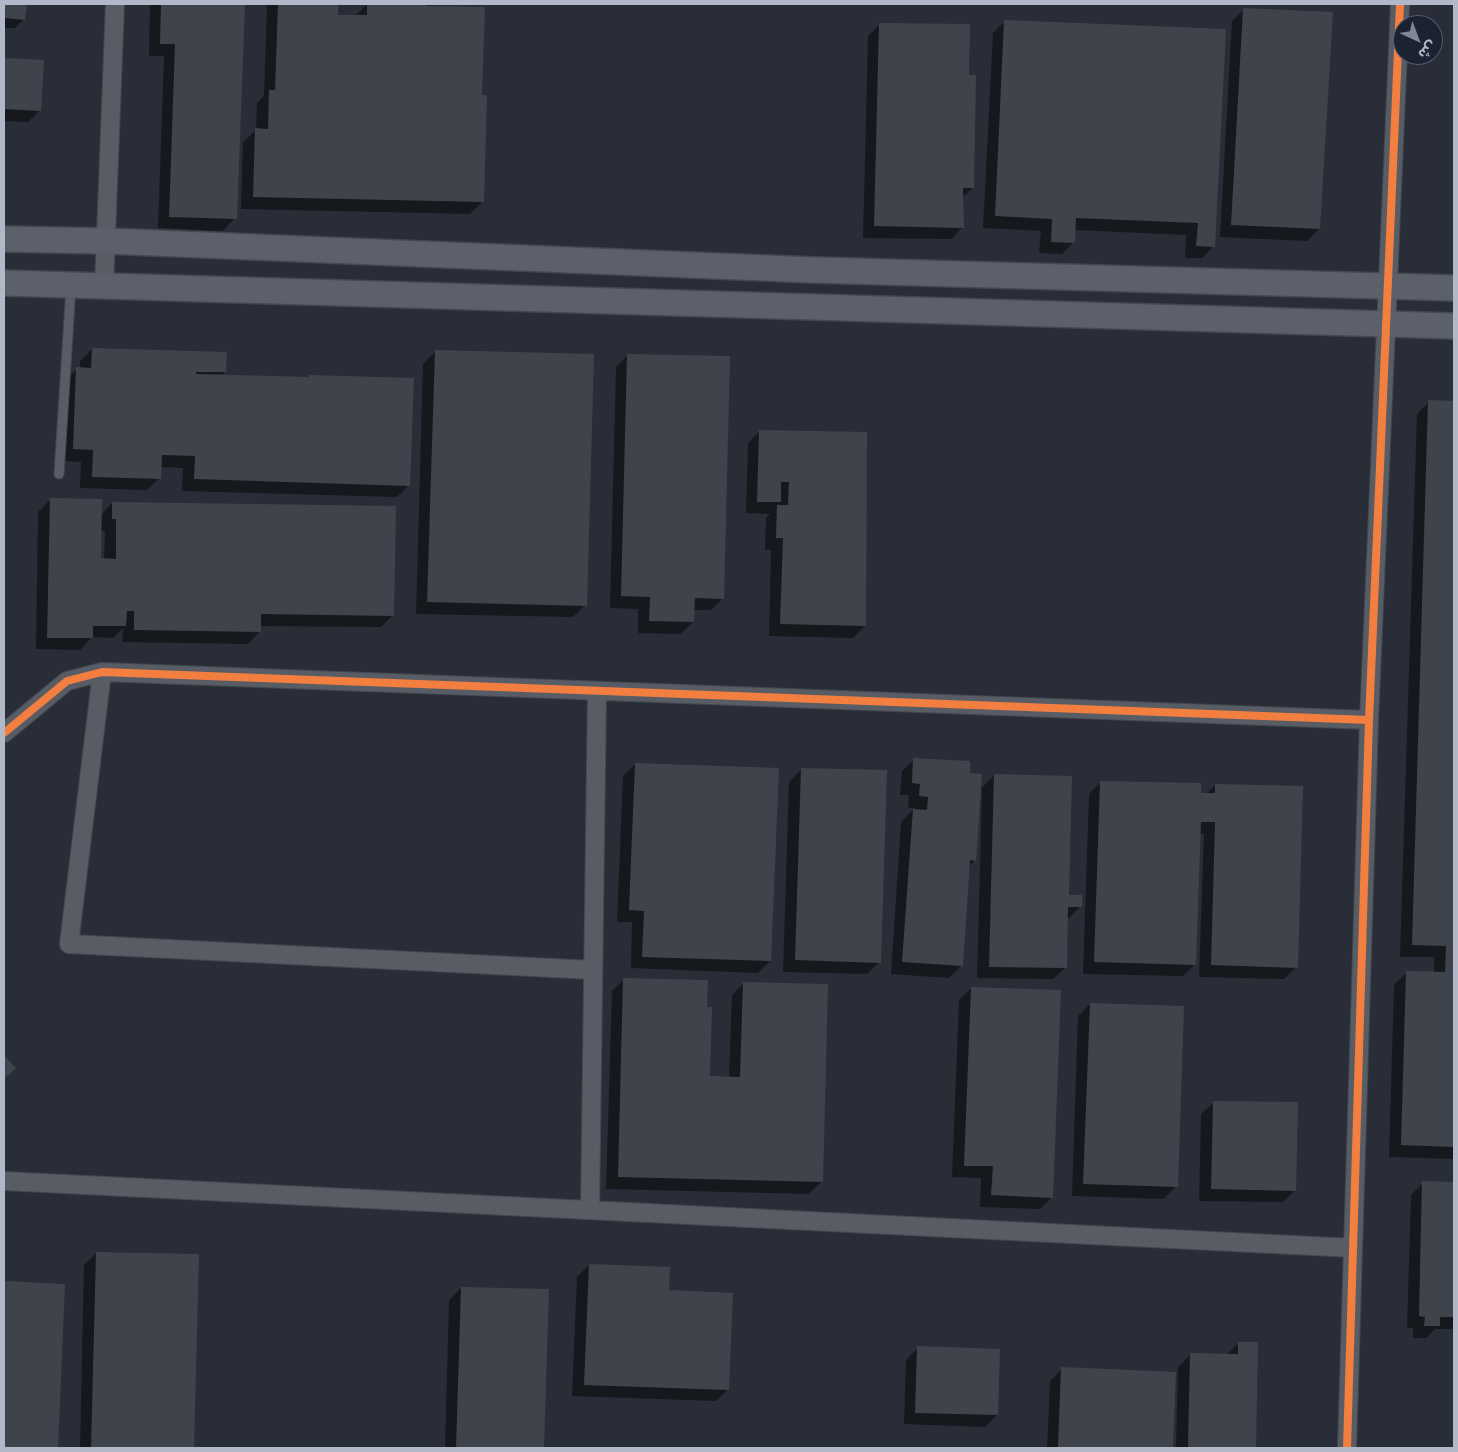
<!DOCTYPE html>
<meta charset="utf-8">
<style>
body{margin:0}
#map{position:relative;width:1458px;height:1452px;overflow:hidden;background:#282d37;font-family:Roboto,"Noto Sans Arabic",sans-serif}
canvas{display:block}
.frame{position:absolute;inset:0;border:5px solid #b1b8c8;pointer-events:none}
.north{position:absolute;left:1393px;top:15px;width:50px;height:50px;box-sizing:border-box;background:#1b2232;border:1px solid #575e6e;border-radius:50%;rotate:137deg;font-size:14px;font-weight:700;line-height:20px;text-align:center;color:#b1b8c8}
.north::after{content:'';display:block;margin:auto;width:18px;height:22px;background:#818795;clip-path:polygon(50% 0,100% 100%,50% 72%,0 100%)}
</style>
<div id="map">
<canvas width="1458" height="1452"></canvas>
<div class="frame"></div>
<div class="north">ش</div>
</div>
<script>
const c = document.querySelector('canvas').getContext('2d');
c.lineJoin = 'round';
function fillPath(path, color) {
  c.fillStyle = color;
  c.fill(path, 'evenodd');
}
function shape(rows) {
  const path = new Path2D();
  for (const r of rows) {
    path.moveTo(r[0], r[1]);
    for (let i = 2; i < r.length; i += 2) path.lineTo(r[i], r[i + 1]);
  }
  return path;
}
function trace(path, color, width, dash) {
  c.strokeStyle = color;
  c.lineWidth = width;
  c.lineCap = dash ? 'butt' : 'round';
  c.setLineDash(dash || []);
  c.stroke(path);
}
const shadow = shape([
 [4,4,25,4,24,19,15,28,4,28],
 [150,4,243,4,235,218,223,231,158,228,164,56,149,56],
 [267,4,337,4,337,16,356,15,367,4,483,8,481,96,482,202,470,214,241,209,243,142,256,130,257,103,264,96],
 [1244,9,1319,229,1307,241,1220,237,1232,21],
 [1005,21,1225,31,1214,246,1202,258,1185,258,1186,235,1074,230,1074,242,1062,254,1039,253,1041,231,983,228,993,33],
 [880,24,967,76,973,188,962,198,963,227,951,239,863,238,868,36],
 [4,59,42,61,40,110,28,122,4,121],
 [92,349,225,372,221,376,307,379,309,376,409,485,397,497,182,491,183,468,160,467,159,478,147,490,80,488,81,462,61,461,64,381,77,369,80,369,80,361],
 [435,352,585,605,573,617,416,614,423,364],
 [628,355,723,598,711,610,693,610,693,622,681,634,638,633,638,609,610,608,616,367],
 [1429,402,1454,402,1454,1159,1389,1157,1394,985,1406,973,1434,973,1434,957,1400,957,1417,414],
 [760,431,866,433,865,626,853,638,769,636,771,550,765,550,766,518,770,514,746,513,748,443],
 [50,500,101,515,112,503,393,615,381,627,260,626,260,631,248,644,122,642,123,628,113,638,92,637,80,650,36,649,38,512],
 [101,531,105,531,104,560,100,560],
 [914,759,968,774,980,790,994,775,1068,896,1081,906,1069,918,1067,918,1066,967,1053,979,977,978,982,791,980,791,975,860,968,867,961,966,949,978,891,974,901,822,915,808,908,808,909,795,900,795,902,771],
 [635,764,770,961,758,973,631,968,632,922,617,922,623,776],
 [801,770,879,962,867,974,783,972,789,782],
 [1101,782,1199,794,1206,794,1216,785,1296,967,1284,979,1199,977,1204,834,1199,834,1195,964,1183,976,1083,974,1089,794],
 [624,979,708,1077,729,1078,732,995,744,983,821,1182,809,1194,606,1189,612,991],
 [971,988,1052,1197,1040,1209,980,1207,981,1178,952,1177,959,1000],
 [1090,1004,1176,1186,1164,1199,1072,1196,1078,1016],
 [1214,1102,1295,1190,1283,1202,1199,1201,1201,1114],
 [1423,1183,1454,1183,1454,1329,1435,1329,1426,1338,1413,1338,1413,1328,1407,1328,1411,1195],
 [96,1253,198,1255,193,1448,80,1448,84,1265],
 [589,1265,667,1291,728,1389,716,1401,572,1396,577,1277],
 [4,1282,64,1285,57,1448,4,1448],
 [461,1288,547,1290,543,1448,445,1448,449,1300],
 [1239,1343,1257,1343,1255,1448,1176,1448,1178,1367,1190,1355,1226,1355],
 [918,1348,997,1415,985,1427,904,1424,906,1360],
 [1062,1369,1175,1373,1171,1448,1047,1448,1050,1381]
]);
const building = shape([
 [4,4,27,4,25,20,4,18],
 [161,4,245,4,237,219,169,217,175,44,160,44],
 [278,4,338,4,338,15,367,15,367,4,426,4,426,6,485,7,482,95,487,95,484,202,253,197,255,128,268,129,269,90,275,90],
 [1243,8,1333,12,1320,229,1231,225],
 [1004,20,1226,29,1215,247,1196,246,1198,223,1076,218,1075,243,1051,242,1052,219,995,216],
 [879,23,970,24,969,75,976,75,974,188,963,188,964,228,874,226],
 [4,58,44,60,41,111,4,109],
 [92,348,227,352,226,372,196,372,196,374,309,377,309,375,414,378,410,486,194,479,195,456,162,455,161,479,92,477,93,450,73,449,76,367,91,368],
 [435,350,594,354,587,606,427,602],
 [627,354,730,356,724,599,695,598,694,622,649,621,650,597,621,596],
 [1428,400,1454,401,1454,1147,1401,1145,1406,971,1445,972,1446,946,1412,945],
 [759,430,867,432,866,626,780,624,783,538,776,538,777,505,788,505,789,482,781,482,781,502,757,502],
 [50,498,102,499,101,558,116,559,116,519,112,519,112,502,396,506,394,616,261,614,261,632,134,630,134,611,127,611,126,626,93,626,93,638,47,638],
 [913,758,970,761,970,773,982,774,976,861,970,860,963,966,902,962,913,809,927,810,928,797,919,796,920,784,912,783],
 [635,763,779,768,771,961,642,957,644,911,629,910],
 [801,768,887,770,881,963,795,960],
 [994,774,1072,776,1069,895,1082,895,1082,907,1068,907,1067,968,989,967],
 [1100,781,1201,783,1201,793,1215,793,1215,784,1303,786,1298,968,1211,965,1215,822,1201,822,1196,965,1094,962],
 [623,978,708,980,707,1007,712,1007,710,1076,740,1077,743,982,828,984,823,1182,618,1177],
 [971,987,1061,990,1053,1198,991,1195,993,1166,964,1166],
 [1090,1003,1184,1006,1178,1187,1083,1184],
 [4,1055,16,1068,4,1079],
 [1213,1101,1298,1102,1296,1191,1211,1189],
 [1422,1181,1454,1182,1454,1317,1440,1317,1440,1326,1424,1326,1425,1317,1419,1316],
 [96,1252,199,1254,194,1448,91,1448],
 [589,1264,670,1267,669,1290,733,1293,729,1390,584,1385],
 [4,1281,65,1284,58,1448,4,1448],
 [461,1287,549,1289,544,1448,456,1448],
 [1238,1342,1258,1342,1256,1448,1188,1448,1190,1353,1238,1354],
 [917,1346,1000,1349,998,1415,915,1413],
 [1061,1367,1176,1372,1173,1448,1058,1448]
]);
const lane = shape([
 [59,474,71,287]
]);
const street = shape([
 [104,286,115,4],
 [102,672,69,944,593,970],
 [4,733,67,681,102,672,1369,720],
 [4,1181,1353,1248],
 [590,1210,597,691],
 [1347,1448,1369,720,1400,4]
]);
const secondary = shape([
 [4,239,106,241,814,270,1454,288],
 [4,283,1454,326]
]);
const cycleway = shape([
 [4,733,67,681,102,672,1369,720],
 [1347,1448,1369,720,1400,4]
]);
fillPath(shadow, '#0007');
fillPath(building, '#3f444c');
trace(lane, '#444850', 11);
trace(street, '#444850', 20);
trace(secondary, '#444850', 28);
trace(lane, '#585c65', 9);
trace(street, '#585c65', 18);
trace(secondary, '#5c606a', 25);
trace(cycleway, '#f27e40', 8);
</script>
